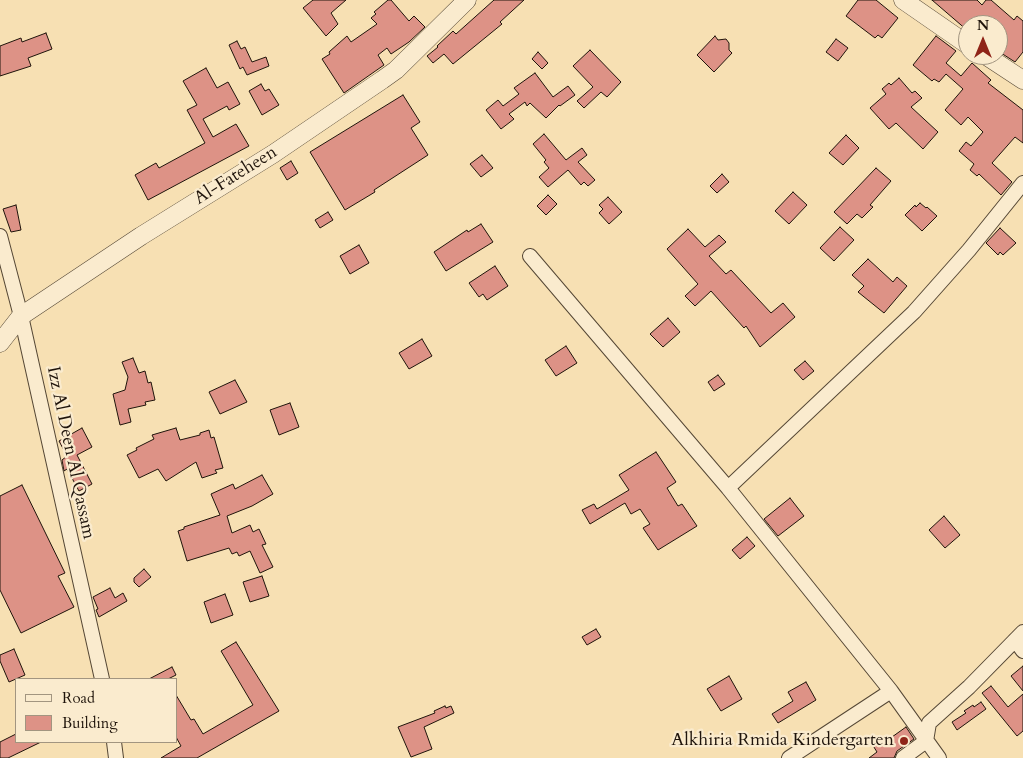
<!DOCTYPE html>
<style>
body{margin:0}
#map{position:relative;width:1023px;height:758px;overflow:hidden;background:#f7e0b3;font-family:Cardo,serif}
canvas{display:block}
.legend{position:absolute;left:15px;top:678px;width:162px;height:65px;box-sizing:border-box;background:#faebce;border:1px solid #a29580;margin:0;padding:6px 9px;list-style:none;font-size:15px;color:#1f140b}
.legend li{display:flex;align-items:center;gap:10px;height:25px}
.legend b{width:25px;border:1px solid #a29580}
.north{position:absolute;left:958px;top:15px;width:50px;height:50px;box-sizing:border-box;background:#faebce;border:1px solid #a29580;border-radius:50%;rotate:0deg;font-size:14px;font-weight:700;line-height:20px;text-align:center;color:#1f140b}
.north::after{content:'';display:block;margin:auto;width:18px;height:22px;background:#8f2418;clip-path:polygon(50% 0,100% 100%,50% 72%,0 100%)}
</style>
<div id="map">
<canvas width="1023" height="758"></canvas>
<ul class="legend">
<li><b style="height:6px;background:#faebce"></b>Road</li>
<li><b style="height:14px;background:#dd9286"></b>Building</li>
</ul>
<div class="north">N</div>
</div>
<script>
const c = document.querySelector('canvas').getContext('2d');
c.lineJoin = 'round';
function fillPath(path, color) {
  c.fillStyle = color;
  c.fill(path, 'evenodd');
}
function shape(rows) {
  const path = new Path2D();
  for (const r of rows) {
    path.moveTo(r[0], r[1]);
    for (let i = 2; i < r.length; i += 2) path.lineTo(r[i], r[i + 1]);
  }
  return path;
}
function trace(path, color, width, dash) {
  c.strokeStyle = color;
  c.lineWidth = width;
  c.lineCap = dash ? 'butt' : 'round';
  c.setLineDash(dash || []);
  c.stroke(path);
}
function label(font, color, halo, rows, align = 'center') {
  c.font = font + ' Cardo,serif';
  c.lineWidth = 4.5;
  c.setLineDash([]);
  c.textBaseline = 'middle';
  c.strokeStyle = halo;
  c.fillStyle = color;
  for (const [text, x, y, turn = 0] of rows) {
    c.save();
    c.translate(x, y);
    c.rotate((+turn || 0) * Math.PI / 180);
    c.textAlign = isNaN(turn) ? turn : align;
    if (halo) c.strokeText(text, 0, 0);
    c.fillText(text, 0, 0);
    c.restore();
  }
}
const building = shape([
 [313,0,346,0,331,13,338,24,326,36,303,8,313,0],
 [388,0,391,0,409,21,414,16,425,27,409,42,391,54,387,48,378,55,384,65,344,93,322,59,330,54,329,52,347,36,351,42,377,24,371,18,376,14,374,12,388,0],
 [494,0,524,0,500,22,502,24,453,64,444,54,433,63,427,56,438,47,437,46,453,31,456,34,494,0],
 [858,0,876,0,898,18,882,38,878,35,875,38,846,16,858,0],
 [932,0,977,0,982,5,986,0,991,0,1014,20,1017,16,1023,21,1023,52,1015,62,998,51,998,25,968,25,968,31,932,0],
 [46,33,52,49,28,58,31,66,0,76,0,46,21,38,22,42,46,33],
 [715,36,718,40,726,39,729,43,729,50,732,53,714,72,697,55,715,36],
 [936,36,956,51,946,63,961,76,972,63,991,80,988,83,1023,110,1023,143,1015,137,992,163,1012,182,1001,195,979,174,977,176,970,170,974,164,959,151,966,142,971,146,983,132,968,117,961,125,945,110,963,89,946,74,939,82,934,79,932,81,913,65,936,36],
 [836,39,848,48,838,61,826,52,836,39],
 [237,41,241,49,245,47,252,62,266,57,269,66,247,75,243,67,240,69,229,45,237,41],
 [590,50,621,82,607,97,601,92,584,108,577,101,593,87,573,66,590,50],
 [538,52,548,63,542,69,532,59,538,52],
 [206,68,217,88,228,82,240,104,229,110,227,106,203,119,213,137,236,124,249,146,148,200,135,175,156,163,159,168,205,143,187,110,197,105,183,81,206,68],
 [535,73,553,97,568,86,575,95,560,106,559,105,546,118,530,103,527,106,525,102,509,114,514,119,501,129,486,110,498,100,503,106,519,94,514,88,535,73],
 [899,78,912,93,915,91,922,98,911,107,938,132,923,149,896,123,889,129,870,108,886,94,882,89,889,83,891,85,899,78],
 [261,84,265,91,269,89,279,105,262,115,249,91,261,84],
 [403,95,420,122,411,128,428,155,374,190,375,192,345,210,310,152,403,95],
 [544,134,566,160,582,148,587,155,578,162,595,180,588,186,584,182,581,185,568,170,548,187,539,177,549,168,544,162,546,160,533,144,544,134],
 [846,135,859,148,843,165,829,153,846,135],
 [482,155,493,168,481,177,470,164,482,155],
 [291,161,298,173,287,180,280,168,291,161],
 [876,168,891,181,870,205,873,207,862,218,857,214,847,224,834,212,876,168],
 [722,174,729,182,717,193,710,186,722,174],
 [793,192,807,205,789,224,775,211,793,192],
 [548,195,557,204,546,215,537,206,548,195],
 [608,197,622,212,609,224,599,213,603,209,599,205,608,197],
 [920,203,926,208,927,207,937,216,922,231,905,215,915,205,916,207,920,203],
 [16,205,21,230,11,232,3,209,16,205],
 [328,212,333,220,320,228,315,220,328,212],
 [481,224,493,242,446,271,434,252,467,230,468,232,481,224],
 [840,227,854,240,834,261,820,248,840,227],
 [1000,228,1016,243,1003,255,1000,252,998,255,986,243,1000,228],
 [688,229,705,247,719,235,726,242,709,256,726,274,731,270,771,313,783,303,795,317,760,347,746,326,744,328,711,291,695,306,685,296,698,284,667,249,688,229],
 [359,245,369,263,350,274,340,256,359,245],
 [868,259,893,282,897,277,907,286,884,313,858,292,864,286,852,275,868,259],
 [495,266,508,286,487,300,483,294,479,297,469,283,495,266],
 [668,318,680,332,663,347,650,334,668,318],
 [422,339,432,356,409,369,399,353,422,339],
 [566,346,577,363,556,376,545,360,566,346],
 [133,358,139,373,145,371,148,383,151,382,155,400,145,402,146,405,128,409,131,422,120,425,113,394,125,390,128,377,122,362,133,358],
 [805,361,814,371,803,380,794,370,805,361],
 [718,375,725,384,714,391,708,382,718,375],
 [235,380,247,402,220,414,209,392,235,380],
 [290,403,299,427,279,435,270,410,290,403],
 [82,428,92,447,77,455,92,484,79,491,67,469,64,471,62,460,67,456,59,441,82,428],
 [176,428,180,440,200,435,200,433,209,430,211,438,214,437,223,468,215,470,217,473,202,478,196,462,166,481,158,469,139,478,127,455,137,450,136,448,154,439,152,435,176,428],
 [656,452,676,482,667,488,678,506,682,504,697,526,658,550,643,528,650,524,640,509,631,514,625,503,590,524,582,510,594,504,597,509,629,490,619,475,656,452],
 [262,475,273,494,252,506,227,516,232,533,250,525,253,532,259,529,266,544,262,545,273,567,260,573,250,551,239,556,237,552,232,554,229,548,187,561,178,531,184,529,184,527,220,515,211,494,233,484,235,489,262,475],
 [22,485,65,573,58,576,74,607,21,633,0,590,0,496,22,485],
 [790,498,804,516,778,536,764,519,790,498],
 [944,516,960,535,945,548,929,530,944,516],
 [747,537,755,546,740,559,732,550,747,537],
 [144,569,151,577,139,587,134,582,134,578,144,569],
 [262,576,269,596,250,602,243,582,262,576],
 [110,588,115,598,123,593,127,601,99,617,96,610,98,609,93,597,110,588],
 [225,594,233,615,211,623,204,602,225,594],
 [596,629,601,637,587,645,582,637,596,629],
 [236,642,279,711,197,758,161,758,181,746,176,737,176,695,191,720,194,719,203,734,253,705,221,651,236,642],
 [14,649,25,675,9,682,0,661,0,655,14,649],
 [1023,666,1023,691,1011,676,1023,666],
 [172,667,176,675,168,679,149,679,172,667],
 [729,676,742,699,721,711,707,689,729,676],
 [806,682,816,700,778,723,772,714,793,701,788,692,806,682],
 [991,686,1008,707,1023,694,1023,731,1017,736,982,693,991,686],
 [981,702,986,709,957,730,952,722,966,713,964,711,973,705,974,707,981,702],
 [445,706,446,708,451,706,454,713,424,727,432,749,411,757,398,727,435,713,434,711,445,706],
 [906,727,914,739,897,751,894,758,869,758,877,752,872,744,882,738,885,742,906,727],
 [16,734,16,742,41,742,8,758,0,758,0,742,16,734]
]);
const minor = shape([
 [0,236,21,316,102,679],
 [530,256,728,488,891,691,939,758],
 [728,488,914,312,969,250,1023,183],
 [1015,640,1023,651],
 [114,742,116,758],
 [789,758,891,691],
 [903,758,926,741,929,723,969,687,1023,632]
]);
const tertiary = shape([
 [903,0,968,45],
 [985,55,1023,80],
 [0,343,21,316,141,236,273,154,382,80,396,70,467,0]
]);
const markers = [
 [904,741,5,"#8f2418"]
];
const streetNames = [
 ["Al-Fateheen",236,176,-32],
 ["Izz Al Deen Al Qassam",70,453,78]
];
const poiNames = [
 ["Alkhiria Rmida Kindergarten",894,741]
];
fillPath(building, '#dd9286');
trace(building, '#1f140b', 1);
trace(minor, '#554735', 16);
trace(tertiary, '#554735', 19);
trace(minor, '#faebce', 14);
trace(tertiary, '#faebce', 18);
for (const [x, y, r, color] of markers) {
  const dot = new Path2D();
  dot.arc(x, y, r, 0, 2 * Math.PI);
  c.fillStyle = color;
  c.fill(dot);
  trace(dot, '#faebce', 2);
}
label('18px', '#1f140b', '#faebce', streetNames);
label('18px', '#1f140b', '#faebce', poiNames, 'right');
</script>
